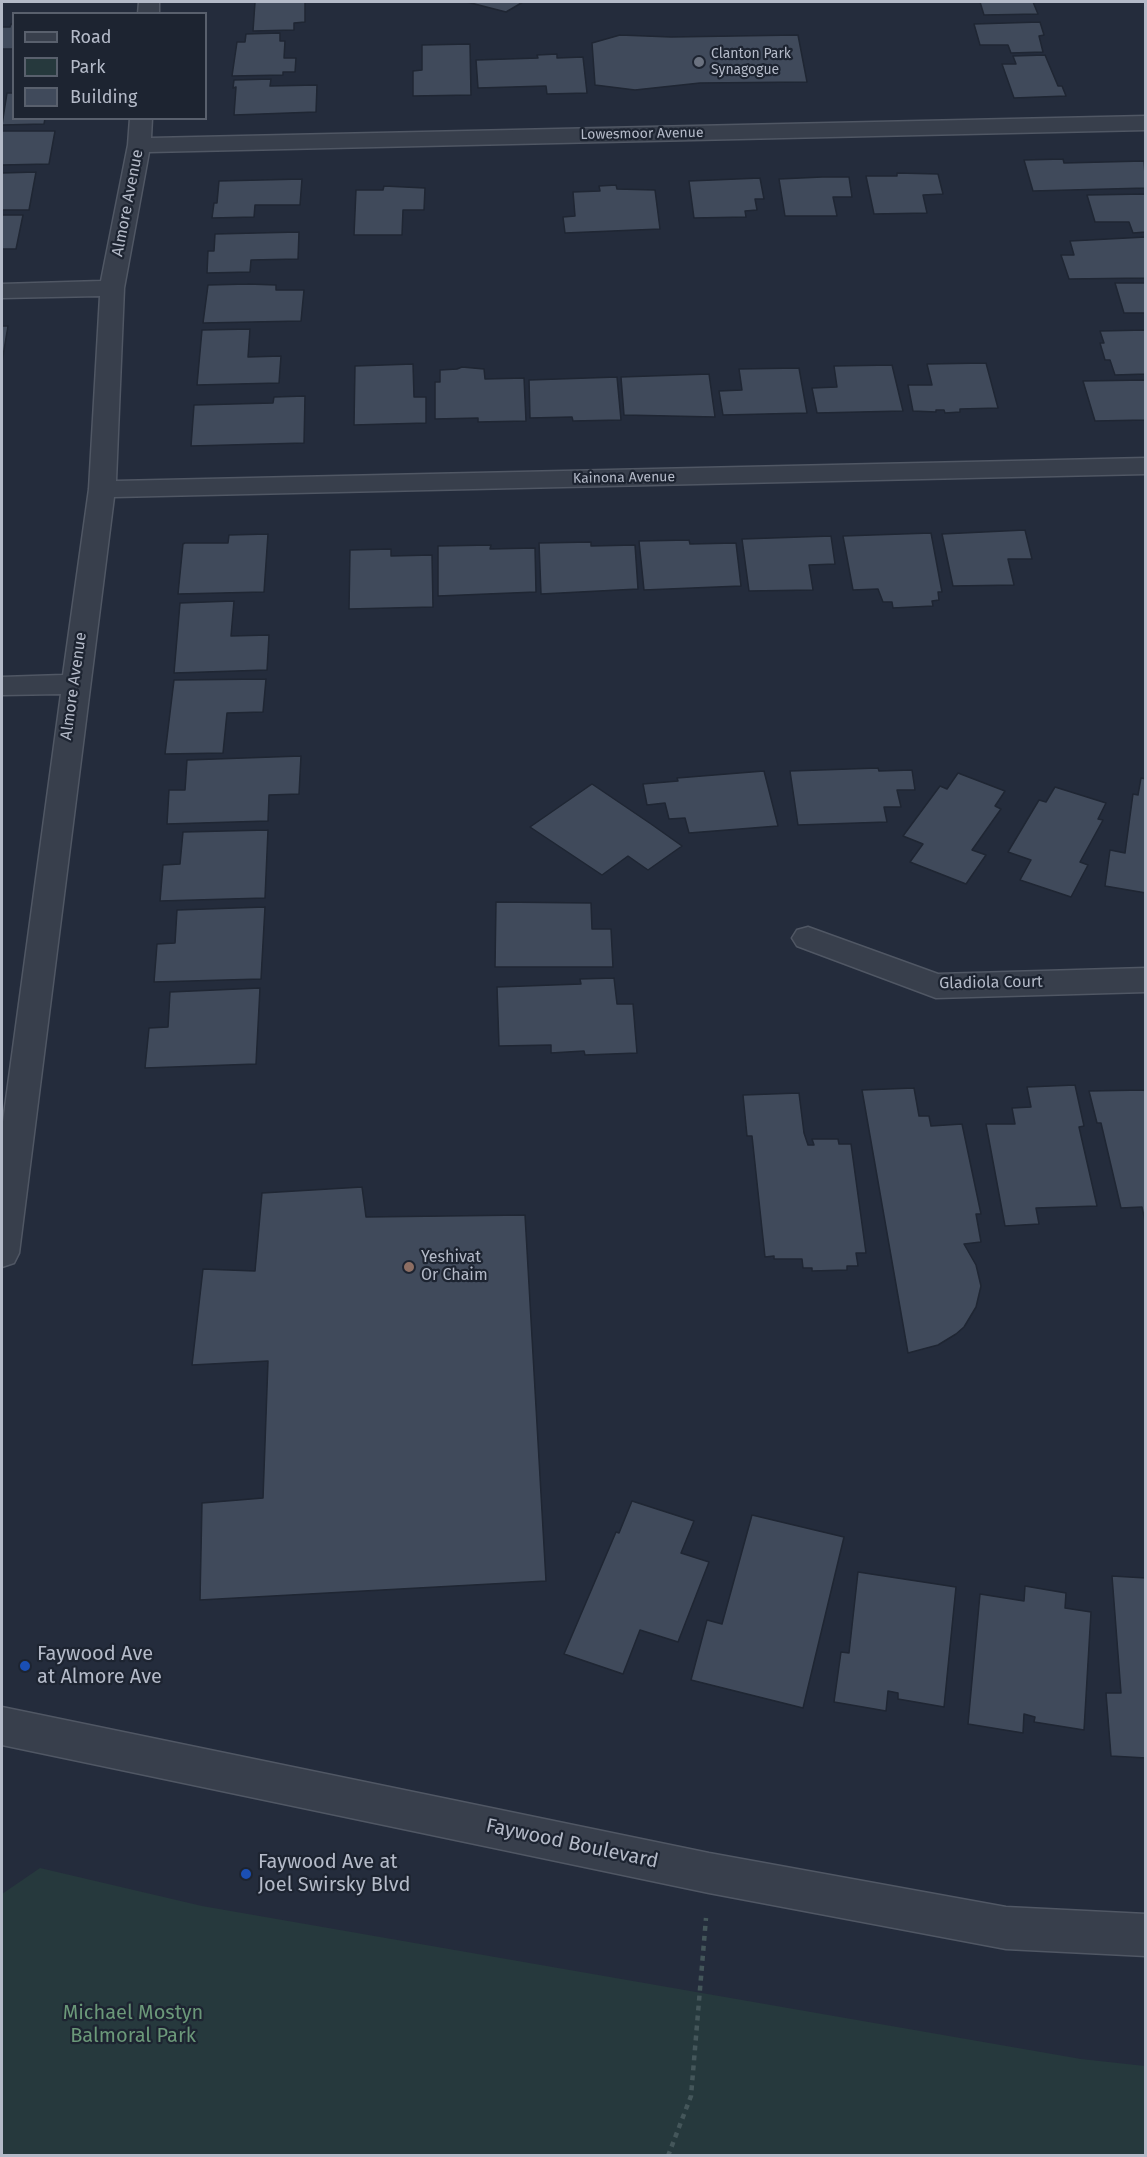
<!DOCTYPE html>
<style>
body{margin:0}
#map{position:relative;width:1147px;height:2157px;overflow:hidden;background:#242c3c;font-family:"Fira Sans",sans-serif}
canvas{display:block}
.frame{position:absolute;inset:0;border:3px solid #b4bac8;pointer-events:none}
.legend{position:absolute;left:12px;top:12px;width:195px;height:108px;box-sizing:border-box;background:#1d2431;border:2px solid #59606d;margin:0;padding:8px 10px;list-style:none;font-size:18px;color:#b4bac8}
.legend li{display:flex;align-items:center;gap:12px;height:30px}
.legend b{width:30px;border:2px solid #59606d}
</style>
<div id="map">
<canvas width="1147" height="2157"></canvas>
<div class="frame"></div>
<ul class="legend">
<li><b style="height:8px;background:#383f4c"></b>Road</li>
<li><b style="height:16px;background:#26393d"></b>Park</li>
<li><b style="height:16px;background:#404a5b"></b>Building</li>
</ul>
</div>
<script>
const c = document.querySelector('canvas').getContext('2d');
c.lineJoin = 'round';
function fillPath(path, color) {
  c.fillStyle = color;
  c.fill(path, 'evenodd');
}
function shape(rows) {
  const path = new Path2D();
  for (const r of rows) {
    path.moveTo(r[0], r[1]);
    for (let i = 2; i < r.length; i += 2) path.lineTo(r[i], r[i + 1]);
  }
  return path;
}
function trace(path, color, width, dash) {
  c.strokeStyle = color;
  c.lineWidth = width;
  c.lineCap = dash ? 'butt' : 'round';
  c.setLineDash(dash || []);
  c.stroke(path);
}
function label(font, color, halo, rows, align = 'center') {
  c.font = font + ' "Fira Sans",sans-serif';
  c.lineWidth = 4.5;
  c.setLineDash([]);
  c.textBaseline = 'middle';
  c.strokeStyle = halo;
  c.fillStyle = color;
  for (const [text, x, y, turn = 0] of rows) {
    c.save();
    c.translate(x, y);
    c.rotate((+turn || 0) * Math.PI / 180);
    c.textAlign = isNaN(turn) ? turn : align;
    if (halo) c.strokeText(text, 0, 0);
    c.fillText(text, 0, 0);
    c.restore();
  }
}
const green = shape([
 [40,1868,202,1906,1081,2059,1145,2066,1145,2155,2,2155,2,1894]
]);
const building = shape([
 [255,2,305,2,305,22,294,23,294,30,253,31,255,2],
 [467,2,523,2,506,12,467,2],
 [980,2,1033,2,1038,14,984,15,980,2],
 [1040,22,1044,35,1039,36,1043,52,1011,53,1008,45,980,45,974,24,1040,22],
 [11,24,14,24,14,49,2,49,2,27,10,27,11,24],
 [280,33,280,41,285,41,284,58,296,58,295,72,283,72,283,75,232,76,237,42,245,42,246,34,280,33],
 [620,35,671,37,798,35,807,82,700,83,635,90,595,85,592,43,620,35],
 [470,44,471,95,413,96,413,71,422,70,422,45,470,44],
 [557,54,557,58,583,57,587,93,547,94,546,86,478,88,476,60,538,58,537,55,557,54],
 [1045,55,1058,86,1062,86,1066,96,1014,98,1002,64,1016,64,1013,56,1045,55],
 [271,79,270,86,317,85,316,112,234,115,236,87,233,88,234,80,271,79],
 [7,93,14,93,14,118,45,118,44,124,2,125,7,93],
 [2,131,55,131,49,164,2,165,2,131],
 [1063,159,1064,163,1144,161,1146,188,1033,191,1024,160,1063,159],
 [36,172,29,210,2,210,2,173,36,172],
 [897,173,938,174,943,194,923,195,927,213,874,214,866,176,897,176,897,173],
 [822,177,849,177,852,197,833,197,837,216,785,216,779,179,822,177],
 [760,178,764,199,755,199,757,210,745,211,746,217,694,218,689,181,760,178],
 [302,179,300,205,255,205,254,217,212,218,214,203,217,203,219,181,302,179],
 [616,185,617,189,655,190,660,229,565,233,563,217,575,216,573,192,600,191,599,186,616,185],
 [384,186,425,188,424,210,403,210,402,235,354,235,356,190,383,190,384,186],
 [1146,194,1146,232,1133,233,1129,222,1095,222,1087,195,1146,194],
 [2,215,23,215,16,249,2,249,2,215],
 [299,232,298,259,251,260,250,272,207,273,208,251,214,251,215,234,299,232],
 [1146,237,1146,278,1069,279,1061,255,1074,255,1070,241,1146,237],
 [1115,283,1146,283,1146,313,1124,313,1115,283],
 [248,284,276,285,276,290,304,290,301,321,203,323,208,285,248,284],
 [2,326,8,326,2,362,2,326],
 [250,329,248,357,281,356,279,383,197,385,202,330,250,329],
 [1146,330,1146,374,1115,375,1110,360,1105,360,1100,343,1104,343,1100,331,1146,330],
 [986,363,998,408,960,409,960,412,945,413,944,410,936,410,936,412,913,411,908,385,932,385,927,364,986,363],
 [413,364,414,397,426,397,426,423,354,425,355,366,413,364],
 [892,365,903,411,817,413,812,388,837,387,834,366,892,365],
 [462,367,484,369,485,379,524,378,526,421,478,422,478,418,435,419,435,382,440,382,440,370,457,369,462,367],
 [799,368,807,413,723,415,719,391,742,390,739,369,799,368],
 [709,374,715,417,624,415,621,377,709,374],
 [617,377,621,420,573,421,572,417,530,418,529,380,617,377],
 [1146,380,1146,420,1095,421,1083,381,1146,380],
 [305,396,304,443,191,446,194,405,273,403,274,397,305,396],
 [1025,530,1032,559,1008,559,1014,585,953,586,942,534,1025,530],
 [931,533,942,592,938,592,939,600,932,601,933,606,893,608,892,602,883,602,878,589,853,590,843,536,931,533],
 [268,534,264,592,178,594,183,544,185,543,228,543,229,535,268,534],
 [831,536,835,564,809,565,813,590,749,591,742,539,831,536],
 [689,540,690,544,736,543,741,586,644,590,639,541,689,540],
 [591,542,591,546,635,545,638,589,541,594,539,543,591,542],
 [491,545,490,549,535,548,536,592,438,596,438,546,491,545],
 [391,549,391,556,432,555,433,607,349,609,350,550,391,549],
 [234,601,231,636,269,635,267,670,174,673,180,603,234,601],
 [266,679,263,712,227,713,223,753,165,754,174,680,266,679],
 [301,756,299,794,269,795,268,821,167,824,169,790,185,790,187,760,301,756],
 [878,768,879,771,912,770,915,790,897,790,901,807,884,807,887,822,798,825,790,771,878,768],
 [764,771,778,826,689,833,685,818,669,819,665,803,647,805,643,784,678,781,677,778,764,771],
 [958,773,1005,791,995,806,1001,809,972,850,986,855,966,884,910,862,923,844,903,836,940,786,947,789,958,773],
 [1141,778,1146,779,1146,893,1105,886,1110,850,1125,853,1133,794,1138,795,1141,778],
 [592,784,651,824,682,846,648,870,628,856,602,875,530,827,592,784],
 [1055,787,1106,803,1098,819,1103,820,1080,862,1088,865,1071,897,1020,880,1031,860,1008,852,1039,800,1046,802,1055,787],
 [268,830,265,898,160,901,163,865,180,864,183,832,268,830],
 [496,902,591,903,592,929,611,929,613,967,495,967,496,902],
 [265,907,261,979,154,982,157,944,175,943,177,910,265,907],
 [614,978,617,1004,633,1004,637,1053,585,1055,584,1051,551,1053,551,1045,499,1046,497,987,581,984,580,979,614,978],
 [260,988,256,1064,145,1068,149,1028,168,1027,170,992,260,988],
 [1075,1085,1084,1126,1079,1127,1097,1206,1036,1208,1039,1224,1005,1226,986,1124,1015,1124,1012,1108,1031,1107,1027,1087,1075,1085],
 [914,1088,919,1116,929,1116,931,1126,962,1124,981,1214,976,1214,981,1242,964,1244,976,1265,981,1286,976,1307,964,1327,956,1334,938,1345,908,1353,862,1090,914,1088],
 [1144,1090,1146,1094,1145,1221,1142,1207,1121,1208,1101,1123,1097,1123,1089,1091,1144,1090],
 [799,1093,804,1133,808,1145,814,1145,812,1139,838,1139,839,1144,851,1144,866,1253,856,1253,858,1266,847,1266,847,1270,812,1271,812,1268,803,1268,802,1259,774,1259,774,1256,765,1257,752,1136,747,1136,743,1095,799,1093],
 [362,1187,366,1217,525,1215,546,1581,200,1600,202,1503,263,1498,268,1361,192,1365,203,1269,255,1271,262,1193,362,1187],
 [632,1501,694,1521,681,1553,709,1562,678,1642,640,1630,623,1674,564,1654,616,1532,619,1533,632,1501],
 [752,1515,844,1537,803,1708,691,1680,707,1620,722,1624,752,1515],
 [858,1572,956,1587,944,1707,898,1699,898,1693,888,1691,886,1711,834,1702,841,1652,849,1653,858,1572],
 [1112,1576,1146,1578,1146,1758,1111,1756,1106,1693,1121,1693,1112,1576],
 [1025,1586,1066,1593,1065,1608,1091,1612,1084,1730,1034,1722,1035,1717,1024,1714,1023,1733,968,1724,980,1594,1024,1601,1025,1586]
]);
const path = shape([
 [668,2156,691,2096,706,1918]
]);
const minor = shape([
 [139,2,159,2,159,14,138,14,139,2],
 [1146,116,1146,130,149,152,124,288,116,481,1146,458,1146,474,114,497,19,1253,14,1263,2,1267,2,1129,61,694,2,695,2,677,63,675,89,489,100,296,2,298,2,284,101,281,128,145,130,118,152,118,151,138,1146,116],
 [808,927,938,974,1146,968,1146,992,936,998,797,946,792,938,797,930,808,927],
 [2,1707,709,1853,1006,1907,1146,1914,1146,1956,1006,1949,709,1893,2,1745,2,1707]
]);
const markers = [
 [699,62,6,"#6b7280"],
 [409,1267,6,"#8d6e63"],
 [25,1666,6,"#1a4fb4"],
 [246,1874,6,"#1a4fb4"]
];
const farPoinames = [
 ["Clanton Park",711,54],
 ["Synagogue",711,70]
];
const farStreetnames = [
 ["Lowesmoor Avenue",642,134,-1],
 ["Kainona Avenue",624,478,-1]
];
const streetNames = [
 ["Almore Avenue",128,203,-79],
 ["Almore Avenue",74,686,-82],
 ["Gladiola Court",991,983,-1]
];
const poiNames = [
 ["Yeshivat",421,1258],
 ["Or Chaim",421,1276]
];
const nearPoinames = [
 ["Faywood Ave",37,1654],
 ["at Almore Ave",37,1677],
 ["Faywood Ave at",258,1862],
 ["Joel Swirsky Blvd",258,1885]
];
const nearStreetnames = [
 ["Faywood Boulevard",572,1844,12]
];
const nearParknames = [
 ["Michael Mostyn",133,2013],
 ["Balmoral Park",133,2036]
];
fillPath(green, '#26393d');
fillPath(building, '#404a5b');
trace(building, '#1f2633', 1.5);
trace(minor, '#505764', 3);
trace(path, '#44565a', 4.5, [5, 5]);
fillPath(minor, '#383f4c');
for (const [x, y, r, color] of markers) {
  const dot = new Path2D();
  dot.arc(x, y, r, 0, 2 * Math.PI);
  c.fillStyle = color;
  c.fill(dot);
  trace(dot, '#1d2431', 2);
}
label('14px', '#b4bac8', '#1d2431', farPoinames, 'left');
label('14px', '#b4bac8', '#1d2431', farStreetnames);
label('16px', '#b4bac8', '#1d2431', streetNames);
label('16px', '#b4bac8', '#1d2431', poiNames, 'left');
label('20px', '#b4bac8', '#1d2431', nearPoinames, 'left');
label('20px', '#b4bac8', '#1d2431', nearStreetnames);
label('20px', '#6b9879', '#1d2431', nearParknames);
</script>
